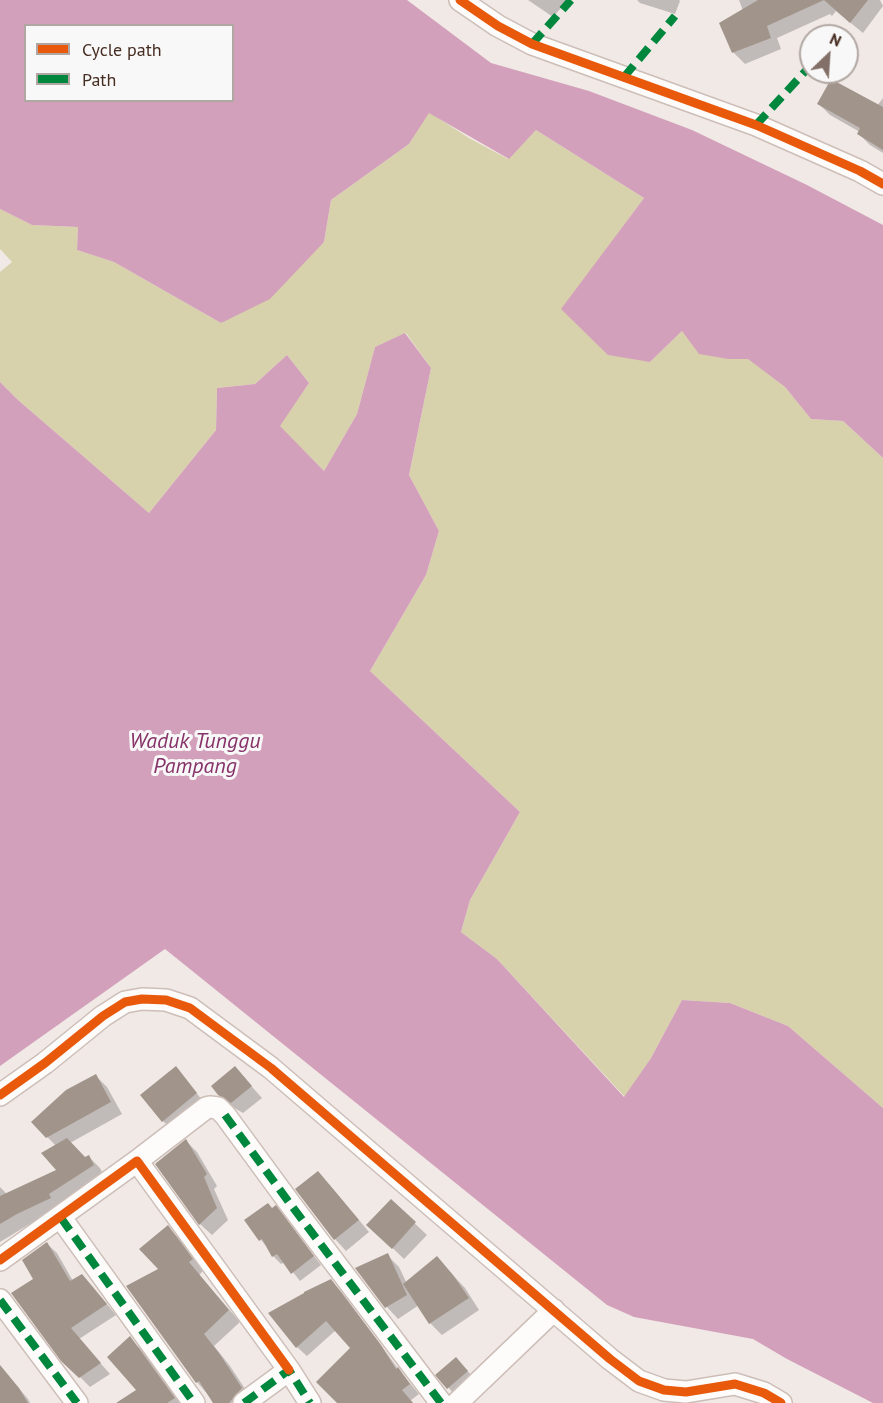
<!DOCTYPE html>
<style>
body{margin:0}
#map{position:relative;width:883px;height:1403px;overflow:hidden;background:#f1e9e6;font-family:"PT Sans",sans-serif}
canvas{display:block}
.legend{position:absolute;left:24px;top:24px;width:210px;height:78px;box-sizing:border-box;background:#f8f8f8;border:2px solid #b1a7a2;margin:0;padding:8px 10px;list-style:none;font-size:18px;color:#462d22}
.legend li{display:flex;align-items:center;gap:12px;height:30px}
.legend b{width:30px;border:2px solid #b1a7a2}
.north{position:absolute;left:799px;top:24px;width:60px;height:60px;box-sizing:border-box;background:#f8f8f8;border:2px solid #b1a7a2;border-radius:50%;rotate:25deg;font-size:16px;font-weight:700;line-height:24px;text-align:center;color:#462d22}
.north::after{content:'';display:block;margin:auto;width:21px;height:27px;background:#826f67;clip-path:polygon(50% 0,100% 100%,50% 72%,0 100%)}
</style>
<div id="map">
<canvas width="883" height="1403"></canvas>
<ul class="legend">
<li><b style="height:8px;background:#e8590c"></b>Cycle path</li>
<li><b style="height:8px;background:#00873e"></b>Path</li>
</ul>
<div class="north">N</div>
</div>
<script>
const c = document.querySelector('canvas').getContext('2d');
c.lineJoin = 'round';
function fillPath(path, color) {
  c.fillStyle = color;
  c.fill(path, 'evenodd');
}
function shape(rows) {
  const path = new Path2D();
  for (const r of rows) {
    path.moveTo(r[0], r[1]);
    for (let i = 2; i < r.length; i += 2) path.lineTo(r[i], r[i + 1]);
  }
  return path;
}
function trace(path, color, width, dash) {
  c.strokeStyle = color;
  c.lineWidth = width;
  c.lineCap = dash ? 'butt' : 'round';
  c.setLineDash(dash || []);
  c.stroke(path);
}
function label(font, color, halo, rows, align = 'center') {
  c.font = font + ' "PT Sans",sans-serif';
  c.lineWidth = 6;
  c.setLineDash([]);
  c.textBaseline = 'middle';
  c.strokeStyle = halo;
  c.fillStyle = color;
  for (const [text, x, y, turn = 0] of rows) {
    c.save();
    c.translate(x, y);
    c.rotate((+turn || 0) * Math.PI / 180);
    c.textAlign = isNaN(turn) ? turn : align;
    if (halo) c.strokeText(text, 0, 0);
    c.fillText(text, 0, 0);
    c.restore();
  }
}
const green = shape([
 [429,112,469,138,508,159,536,130,644,198,562,309,650,362,682,331,728,359,748,358,785,387,811,419,843,421,883,458,883,1108,788,1026,730,1003,682,1000,651,1058,625,1097,497,959,461,932,470,900,520,812,370,671,426,575,439,531,409,475,431,368,406,333,375,347,357,414,324,471,279,426,309,383,287,355,255,384,217,388,216,430,149,513,18,400,0,382,0,272,12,262,0,249,0,209,32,225,78,227,77,250,114,262,221,323,324,242,331,200,409,144]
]);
const water = shape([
 [0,0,407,0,491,63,589,91,692,130,807,185,883,225,883,458,843,421,811,419,785,387,748,359,728,359,699,354,682,331,650,362,608,355,561,309,644,198,536,130,509,159,429,113,409,144,331,200,324,242,270,299,221,323,114,262,77,250,78,227,32,225,0,209],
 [26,26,232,26,232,100,26,100],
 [405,333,431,368,409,475,439,531,426,575,370,671,520,812,470,900,461,932,497,959,624,1097,651,1058,682,1000,730,1003,788,1026,883,1108,883,1403,873,1403,787,1359,753,1339,634,1317,607,1305,165,949,0,1066,0,382,18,400,149,513,216,430,217,388,255,384,287,355,309,383,280,426,324,471,357,414,375,347]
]);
const shadow = shape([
 [528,0,568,0,553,17],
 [637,0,679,0,680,1,675,14,640,3],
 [739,0,880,0,883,6,863,33,836,11,832,16,830,14,777,38,781,49,745,64,733,52,743,11],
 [883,98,883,153,870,145,859,134,860,132,830,115,819,104,877,106],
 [176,1068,207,1106,174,1132,163,1121],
 [235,1068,262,1098,243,1113,231,1106,219,1094],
 [96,1076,107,1087,122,1114,70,1143,85,1159,89,1157,100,1168,104,1176,61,1209,28,1225,0,1242,0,1187,7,1194,58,1171,56,1146,33,1122],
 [186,1141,197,1152,217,1186,214,1189,228,1220,212,1235,200,1224,157,1164],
 [329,1184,369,1232,346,1251,335,1239,297,1190],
 [391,1201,427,1235,404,1259,380,1236],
 [273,1210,283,1215,321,1265,300,1281,285,1262,281,1264,273,1256,268,1248,261,1240],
 [167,1227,179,1238,203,1271,199,1275,240,1322,214,1346,230,1366,253,1401,250,1403,215,1403,197,1382,161,1270],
 [47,1244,57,1253,73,1281,91,1285,116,1315,79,1339,110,1374,90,1387,63,1360,35,1279],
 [387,1255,399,1267,407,1284,437,1258,465,1288,479,1310,442,1335,430,1323,419,1305,398,1319,387,1307,357,1269],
 [331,1281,341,1291,399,1370,419,1394,411,1400,413,1403,340,1403,352,1348,336,1330,307,1356,297,1347],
 [130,1339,142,1350,180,1403,119,1403,138,1390],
 [461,1364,473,1377,453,1393,438,1375],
 [0,1366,28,1399,30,1403,0,1403]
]);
const building = shape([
 [758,0,868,0,850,23,824,0,767,26,771,38,732,53,719,23],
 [831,79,883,107,883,150,857,134,860,128,817,104],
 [176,1066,197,1093,162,1122,140,1095],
 [235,1066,252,1086,231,1103,218,1095,211,1086],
 [96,1074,111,1102,46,1138,31,1122,66,1090],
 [67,1138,85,1157,89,1155,94,1165,49,1194,51,1198,17,1214,0,1224,0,1196,56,1170,41,1153],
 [186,1139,207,1174,204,1177,217,1208,199,1225,155,1164],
 [318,1171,359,1220,334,1240,295,1189],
 [391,1199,416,1222,392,1249,366,1225],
 [268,1203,272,1208,276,1205,314,1256,291,1274,277,1254,272,1257,262,1239,259,1241,244,1220],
 [168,1225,193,1259,189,1262,229,1310,204,1334,219,1353,242,1388,229,1403,213,1403,199,1381,196,1383,126,1286,158,1269,139,1249],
 [47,1242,70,1281,82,1274,107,1304,71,1328,101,1363,79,1378,61,1361,11,1293,33,1279,22,1260],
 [388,1253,407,1295,385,1308,355,1268],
 [437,1256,453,1275,469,1298,429,1324,403,1284],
 [331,1279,381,1345,396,1369,398,1367,410,1384,402,1390,413,1403,337,1403,316,1382,350,1348,326,1321,296,1348,268,1313,304,1293,304,1292],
 [130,1336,175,1398,167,1403,116,1403,136,1390,107,1357],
 [456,1357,468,1371,447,1389,435,1375],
 [0,1365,19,1388,28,1403,0,1403]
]);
const minor = shape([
 [460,0,498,26,532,44,756,125,860,171,883,184],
 [0,1095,45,1063,103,1016,125,1002,142,999,166,1000,190,1008,271,1068,610,1359,639,1381,664,1390,686,1392,735,1384,764,1393,781,1403],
 [137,1161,206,1108,210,1107,218,1108,225,1115,291,1205,441,1403],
 [61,1218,194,1403],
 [0,1260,137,1161,289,1370],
 [0,1300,77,1403],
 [244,1403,289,1370,310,1403],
 [457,1403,554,1310]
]);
const quiet = shape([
 [532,44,571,0],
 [624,77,675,16],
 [756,125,811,65],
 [225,1115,291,1205,441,1403],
 [61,1218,194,1403],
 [0,1300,77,1403],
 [244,1403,289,1370,310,1403]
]);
const cycleway = shape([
 [460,0,498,26,532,44,756,125,860,171,883,184],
 [0,1095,45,1063,103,1016,125,1002,142,999,166,1000,190,1008,271,1068,610,1359,639,1381,664,1390,686,1392,735,1384,764,1393,781,1403],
 [0,1260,137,1161,289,1370]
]);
const waterNames = [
 ["Waduk Tunggu",195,742],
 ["Pampang",195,767]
];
fillPath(green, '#d8d2ac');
fillPath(water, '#d3a0bb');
fillPath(shadow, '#0003');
fillPath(building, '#a1958b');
trace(minor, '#cdbeb7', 24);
trace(minor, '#fdfcfb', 21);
trace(quiet, '#00873e', 8, [15, 8]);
trace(cycleway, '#e8590c', 9);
label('italic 22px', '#873369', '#f8f8f8', waterNames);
</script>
